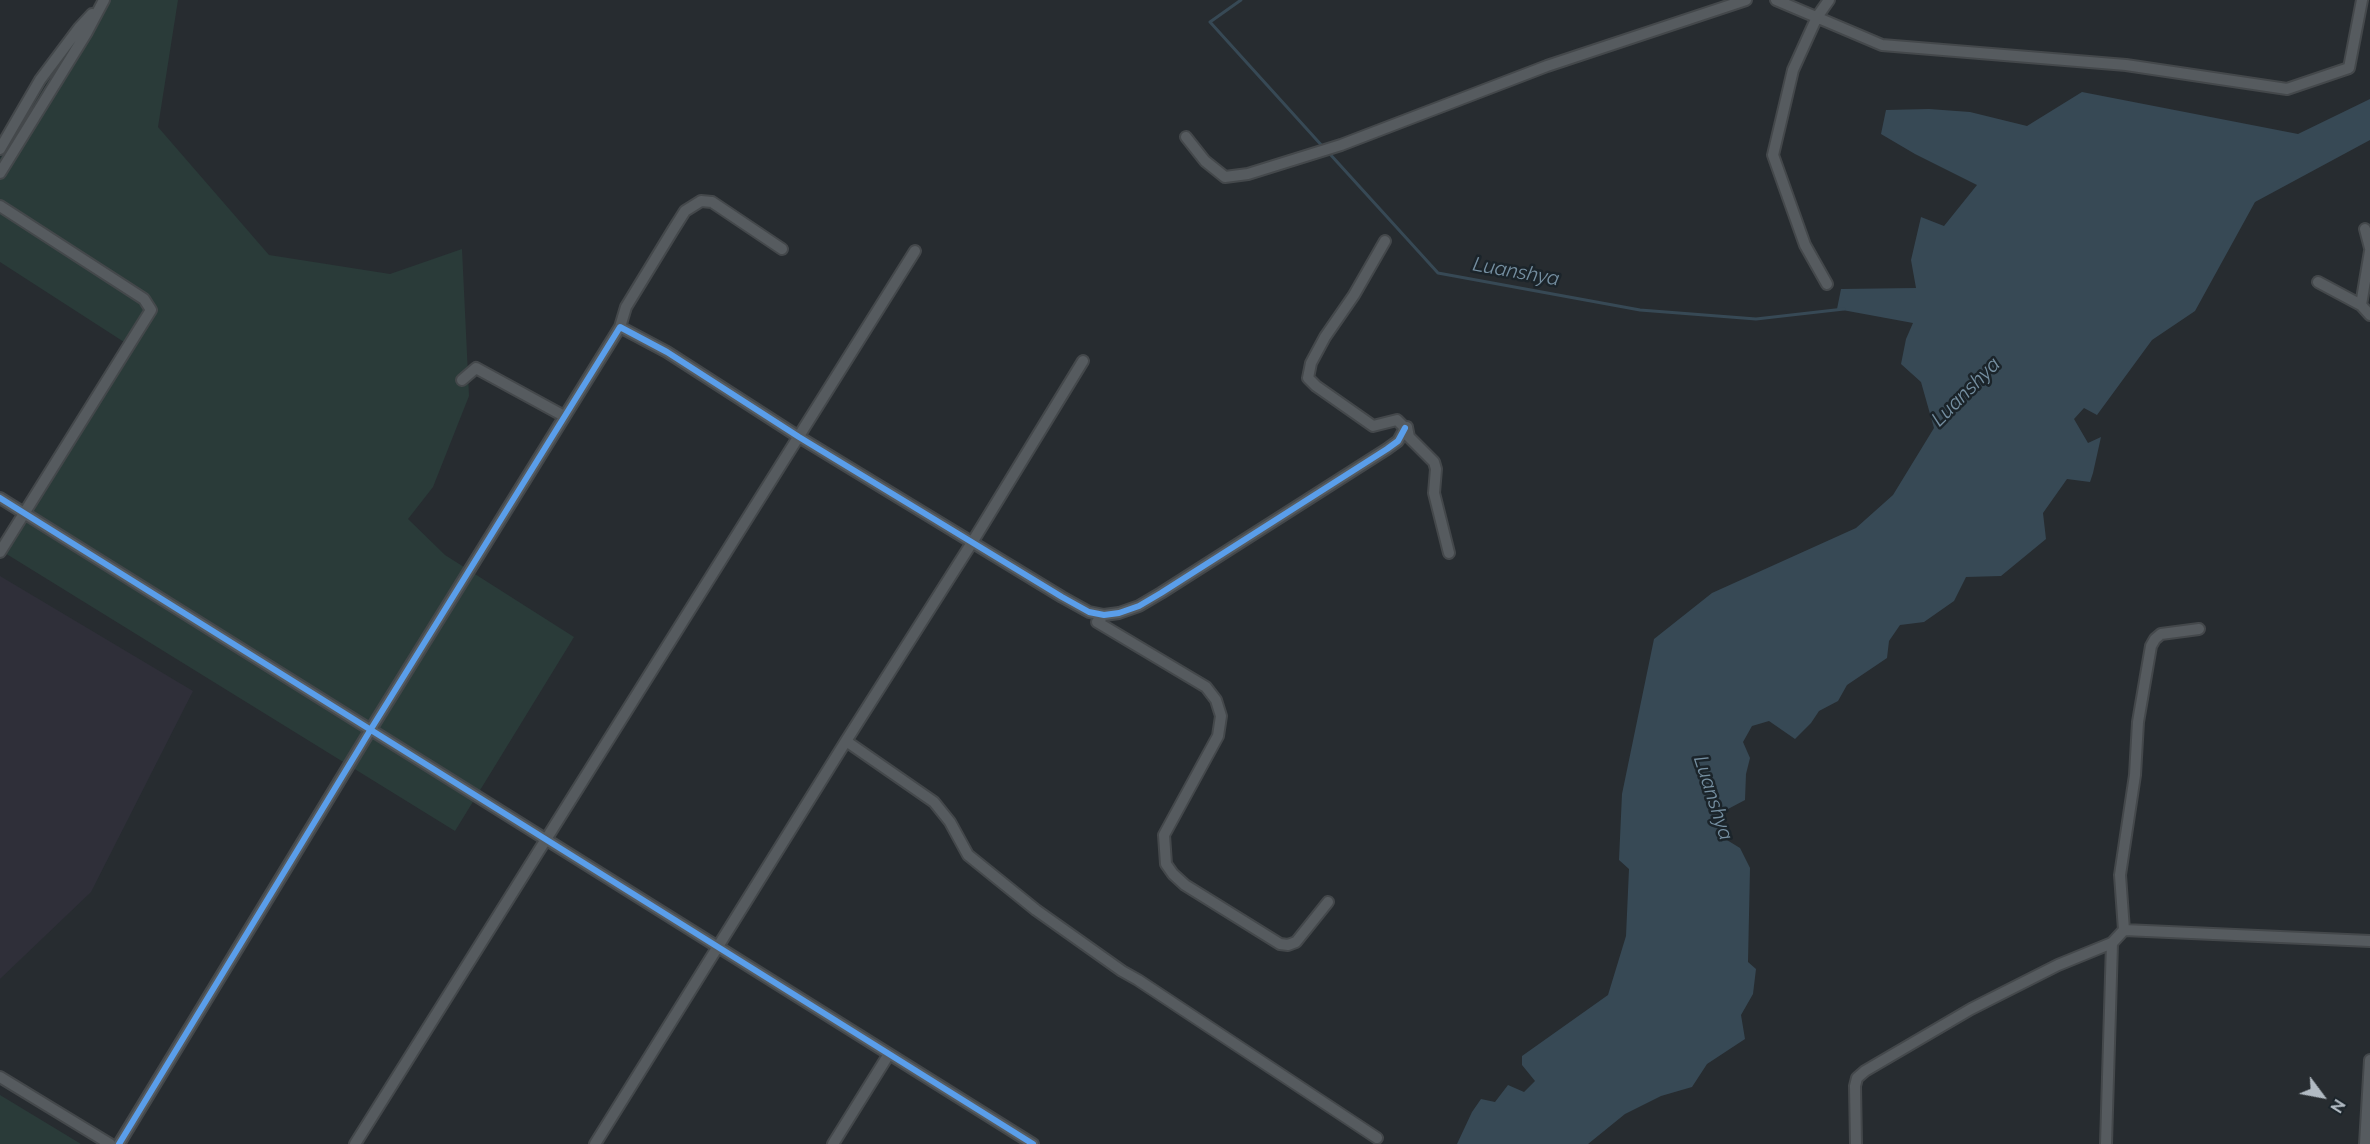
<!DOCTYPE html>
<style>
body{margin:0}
#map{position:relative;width:2370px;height:1144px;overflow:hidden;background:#272c30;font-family:Raleway,sans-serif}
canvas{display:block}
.north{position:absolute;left:2292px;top:1066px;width:60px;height:60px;-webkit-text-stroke:4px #1b242a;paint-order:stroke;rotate:122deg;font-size:16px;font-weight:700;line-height:24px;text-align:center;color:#b1bac2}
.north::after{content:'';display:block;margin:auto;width:21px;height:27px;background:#b1bac2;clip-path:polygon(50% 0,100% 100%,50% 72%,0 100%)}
</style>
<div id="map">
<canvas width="2370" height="1144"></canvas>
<div class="north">N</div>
</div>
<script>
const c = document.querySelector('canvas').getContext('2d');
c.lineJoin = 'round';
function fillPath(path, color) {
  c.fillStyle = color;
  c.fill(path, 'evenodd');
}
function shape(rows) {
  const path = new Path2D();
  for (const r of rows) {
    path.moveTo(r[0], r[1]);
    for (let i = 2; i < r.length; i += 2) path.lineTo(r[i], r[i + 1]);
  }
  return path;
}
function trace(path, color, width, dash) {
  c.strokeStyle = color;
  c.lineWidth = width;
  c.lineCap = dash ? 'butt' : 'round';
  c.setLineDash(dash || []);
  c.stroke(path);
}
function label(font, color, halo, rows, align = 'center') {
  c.font = font + ' Raleway,sans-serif';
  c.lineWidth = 5;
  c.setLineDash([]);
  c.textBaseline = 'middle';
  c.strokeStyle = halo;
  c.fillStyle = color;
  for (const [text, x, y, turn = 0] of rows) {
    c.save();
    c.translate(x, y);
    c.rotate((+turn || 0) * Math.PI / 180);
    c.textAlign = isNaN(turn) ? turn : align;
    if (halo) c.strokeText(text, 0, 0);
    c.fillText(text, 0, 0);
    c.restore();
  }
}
const medical = shape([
 [0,576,193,691,91,892,0,979]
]);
const green = shape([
 [104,0,178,0,158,127,269,255,390,274,462,249,469,396,433,487,408,519,445,555,574,637,455,831,0,550,0,545,124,342,0,262,0,158,71,45],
 [0,1095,81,1144,0,1144]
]);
const water = shape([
 [2082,92,2298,134,2370,99,2370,140,2255,202,2195,311,2152,340,2097,415,2084,408,2074,419,2088,443,2101,437,2093,473,2090,482,2067,479,2043,513,2046,539,2001,576,1966,577,1954,601,1924,622,1900,625,1889,641,1887,658,1847,685,1838,701,1819,711,1811,723,1795,739,1769,721,1752,726,1743,742,1750,758,1746,774,1745,800,1728,809,1719,821,1722,837,1740,848,1750,868,1748,962,1756,969,1753,994,1741,1015,1745,1039,1707,1064,1692,1087,1661,1096,1625,1114,1588,1144,1457,1144,1472,1112,1481,1099,1495,1102,1508,1085,1524,1092,1535,1081,1522,1065,1522,1056,1608,995,1626,936,1629,869,1619,860,1622,794,1654,639,1712,593,1856,528,1893,495,1934,428,1921,382,1901,364,1906,339,1913,323,1837,309,1841,289,1916,288,1911,260,1921,217,1944,226,1977,185,1915,154,1881,134,1886,110,1929,109,1970,112,2027,126]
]);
const stream = shape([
 [1241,0,1210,22,1324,148],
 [1329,153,1438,273,1640,310,1756,319,1844,309]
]);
const street = shape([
 [1776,0,1882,45,2126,65,2287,89,2349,68,2362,0],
 [1186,137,1205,161,1225,177,1248,174,1341,145,1547,66,1746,0],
 [0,149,40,80,79,28,92,14],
 [0,173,87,32,104,0],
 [0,206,144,299,151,310,0,552],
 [2365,229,2370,248],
 [1385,241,1354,295,1325,337,1311,363,1308,378,1316,386,1373,426,1397,420,1405,428,1407,427,1409,437,1434,462,1436,469,1434,493,1449,553],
 [2318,282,2361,305,2370,315],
 [1827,284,1805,245,1773,155,1793,70,1817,17,1829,0],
 [2361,305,2370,251],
 [620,327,626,307,673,230,685,211,701,201,712,202,782,249],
 [462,380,476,368,564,416],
 [0,498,1033,1144],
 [1104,615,1097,622,1206,687,1216,700,1221,716,1218,736,1164,835,1166,864,1173,874,1185,885,1280,944,1288,945,1296,942,1328,902],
 [846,741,934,802,950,822,968,855,1036,910,1122,971,1138,980,1377,1138],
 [2124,930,2370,941],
 [0,1077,110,1144],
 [119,1144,371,729,620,327,667,352,799,437,1062,597,1089,612,1104,615,1119,613,1139,606,1161,593,1387,449,1398,441,1405,428],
 [355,1144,915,251],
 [595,1144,846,741,973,541,1083,361],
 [833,1144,889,1054],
 [1856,1144,1855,1086,1857,1078,1865,1071,1971,1009,2058,965,2112,943],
 [2106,1144,2112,943,2124,930,2120,875,2135,775,2138,722,2151,646,2155,639,2161,634,2199,629],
 [2365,1144,2370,1060]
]);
const cycleway = shape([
 [0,498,1033,1144],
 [119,1144,371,729,620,327,667,352,799,437,1062,597,1089,612,1104,615,1119,613,1139,606,1161,593,1387,449,1398,441,1405,428]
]);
const waterNames = [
 ["Luanshya",1516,272,10],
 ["Luanshya",1966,392,-45],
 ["Luanshya",1713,798,72]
];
fillPath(medical, '#2f2f39');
fillPath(green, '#2a3b39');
fillPath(water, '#374955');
trace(stream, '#374955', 3);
trace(street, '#44484b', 14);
trace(street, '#565b5f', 10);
trace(cycleway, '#5a9eea', 6);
label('italic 20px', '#758fa1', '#1b242a', waterNames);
</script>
